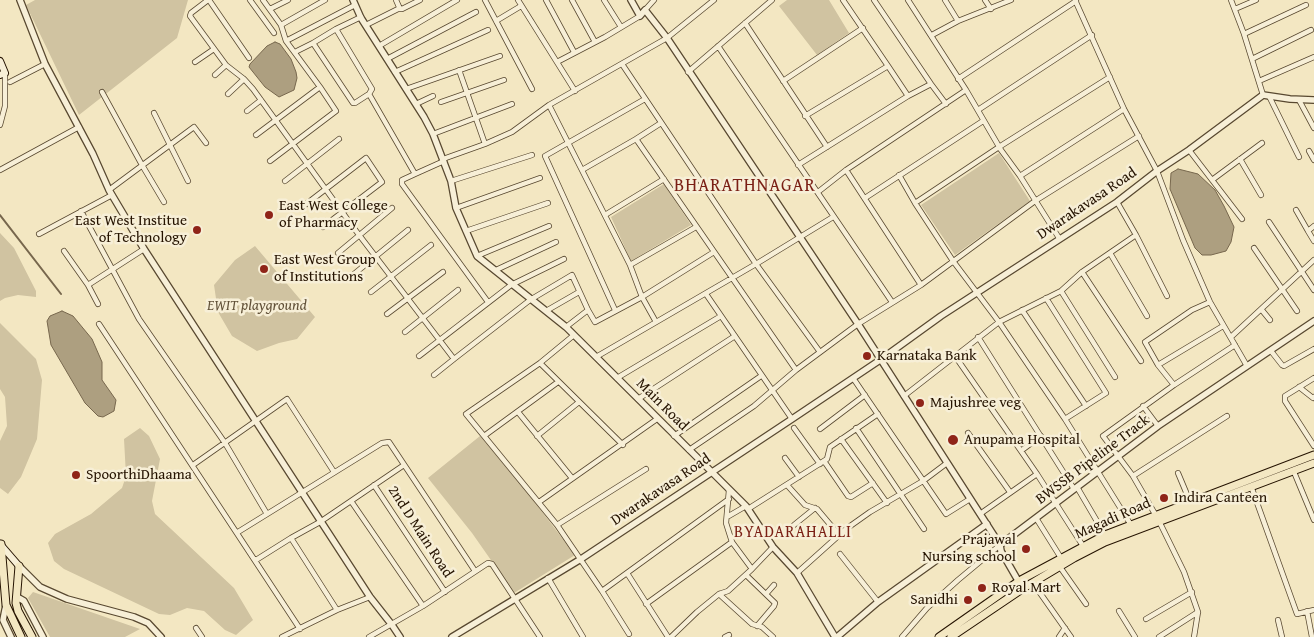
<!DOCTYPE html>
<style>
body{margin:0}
canvas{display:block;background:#f3e7c2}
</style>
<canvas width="1314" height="637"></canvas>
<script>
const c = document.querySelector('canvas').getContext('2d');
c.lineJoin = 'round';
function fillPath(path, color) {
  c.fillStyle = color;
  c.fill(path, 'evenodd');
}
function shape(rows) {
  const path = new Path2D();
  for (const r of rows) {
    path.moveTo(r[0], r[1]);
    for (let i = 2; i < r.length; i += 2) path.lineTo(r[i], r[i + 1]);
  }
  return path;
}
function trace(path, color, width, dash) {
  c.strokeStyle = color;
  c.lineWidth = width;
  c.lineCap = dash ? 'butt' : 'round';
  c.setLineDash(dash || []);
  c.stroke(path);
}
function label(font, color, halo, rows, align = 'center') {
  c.font = font + ' "Gentium Book Plus",serif';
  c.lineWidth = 5;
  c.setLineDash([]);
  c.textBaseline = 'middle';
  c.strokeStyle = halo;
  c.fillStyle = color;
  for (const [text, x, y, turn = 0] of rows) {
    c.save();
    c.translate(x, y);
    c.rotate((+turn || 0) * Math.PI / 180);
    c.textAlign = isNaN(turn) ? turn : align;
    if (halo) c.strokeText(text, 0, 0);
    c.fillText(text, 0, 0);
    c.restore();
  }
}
const green = shape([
 [35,0,188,0,177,38,79,115,26,5],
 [787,0,829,0,849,33,817,55,779,6],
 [999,153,1030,201,955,255,921,205],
 [664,184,691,225,631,261,611,217],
 [0,233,14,248,36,291,36,297,18,295,5,298,0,301],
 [255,246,315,317,297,339,279,343,257,351,232,336,218,312,214,285,235,260],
 [0,323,36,359,42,380,37,439,21,477,8,494,0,488,0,441,7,426,5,397,0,389],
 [140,428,149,436,160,459,152,501,155,514,234,588,253,620,236,635,225,630,204,611,187,608,170,615,159,614,64,569,54,561,48,543,55,534,91,514,122,488,126,476,124,439],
 [480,436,527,492,575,555,514,593,472,533,428,478],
 [33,592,140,629,125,637,50,637,28,598]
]);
const water = shape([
 [275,42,280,44,291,59,296,72,297,78,294,90,279,97,265,87,249,67,250,64,267,46,275,42],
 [1178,169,1198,174,1215,190,1224,206,1234,227,1231,242,1226,251,1211,255,1202,255,1195,248,1170,189,1171,173,1178,169],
 [62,311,73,316,92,339,102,362,102,380,116,400,114,411,103,417,98,416,85,403,51,345,47,321,50,316,62,311]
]);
const stream = shape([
 [0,215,61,294]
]);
const minor = shape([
 [208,0,191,13,190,16,226,65,244,79,253,89,353,227,454,359,530,300,572,275,588,310,595,322,642,297,714,252],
 [209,0,249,58],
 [250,0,274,33],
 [263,0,281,25,286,41,320,87,336,111,270,161],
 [396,0,400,9,402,9,420,0],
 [485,0,532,89],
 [518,0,575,91],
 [546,0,574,52],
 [572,0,595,42],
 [604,0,621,27],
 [874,0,931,84,946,104],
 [908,0,966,90,1001,150,1020,176,1059,238],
 [945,0,958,21],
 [985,0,991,9],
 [1075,0,1124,109,1157,171,1183,240,1210,302,1247,366],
 [1231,0,1244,34,1306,5],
 [270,9,288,0],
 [1235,9,1256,0],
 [645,10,654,0],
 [496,21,521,6],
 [745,23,827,147],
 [281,25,325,0],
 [366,25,400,8],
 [336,29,361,17],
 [1244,34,1263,95],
 [932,35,958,21,1011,0],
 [286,41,355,5],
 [379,46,457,0],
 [718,46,892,302],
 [295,52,313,43],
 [387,59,476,12],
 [1252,59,1311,30],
 [195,62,214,49],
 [557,62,605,37,640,16],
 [622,64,756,264,820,352],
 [459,70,485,144],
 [395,72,488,30],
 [688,72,772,0],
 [215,75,226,65],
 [958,79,1076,1],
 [783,81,863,28],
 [1259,81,1314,57],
 [10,82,45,64],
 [406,89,500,56],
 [102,92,142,165,164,202],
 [228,94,244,79],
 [369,94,372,89,336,29,313,43,353,103,355,103,369,94,415,174,444,161],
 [908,96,931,84],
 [1269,96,1299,157],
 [1299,100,1314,128],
 [441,102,504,80],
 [416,104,433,96],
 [549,105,630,265,642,297,656,322],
 [978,110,1092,35],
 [247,111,261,100],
 [154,113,188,181],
 [805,116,888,66,843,0],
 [0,125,5,106,5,73],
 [433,134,512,104],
 [256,135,320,87],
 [636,139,661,123],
 [1189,150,1242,219],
 [1309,151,1314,160],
 [443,159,485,144,512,132,549,105,667,38,714,0],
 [1240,159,1261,195],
 [798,165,908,96,888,66],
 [0,170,79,127],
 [582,170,636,139,796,370],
 [846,170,921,285],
 [415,174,402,180,402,184,488,302],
 [899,175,915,203,953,261,999,322,1065,419,1131,525],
 [1020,176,1124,109],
 [1212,180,1262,143],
 [285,181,339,139],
 [451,181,532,155],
 [109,190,194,127,206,143],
 [818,192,846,170,966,90],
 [865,198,983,121],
 [915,203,999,147,1110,77],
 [305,205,366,158,382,182,323,227],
 [456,208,540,178],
 [1296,210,1308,231,1314,226],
 [81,211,139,319,225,443,267,514],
 [605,215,664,179],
 [1269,222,1314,290],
 [466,231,548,203],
 [1308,231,1314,241],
 [39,234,112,195],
 [1136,235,1167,296],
 [1254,248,1297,311],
 [64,251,88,285,98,304],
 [338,253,392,208],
 [1110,253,1147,316],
 [477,256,549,226],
 [630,265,696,227],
 [496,270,556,242],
 [1082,272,1141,361],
 [354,274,408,230],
 [88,285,144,249],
 [1061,291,1115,377],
 [371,292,431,245],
 [706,294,792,419],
 [1046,298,1106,393,1065,419],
 [1261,309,1270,320],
 [615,310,545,156,645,99],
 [1022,310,1086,406],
 [546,311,579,292],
 [387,314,443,272],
 [99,324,300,629],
 [566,327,588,310],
 [405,332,458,290],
 [574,335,540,363,466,414,557,525,602,591,629,634],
 [978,337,1074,489],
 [1231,337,1314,260],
 [1271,351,1282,365,1284,366,1314,349],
 [419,356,511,285,564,259],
 [955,356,1037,474,980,514],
 [596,357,756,264,833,217],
 [540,363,623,445],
 [1158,365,1223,326],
 [434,375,454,359],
 [617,378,721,316],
 [853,378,946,514,970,499],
 [1314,378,1285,396,1285,401,1314,446],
 [1174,385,1158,365,1145,342,1192,310,1210,302],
 [1299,387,1313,398,1314,397],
 [904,396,999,322,1061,291,1082,272,1136,235,1117,202],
 [638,399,735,336],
 [1143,406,1158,426],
 [518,412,572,478],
 [794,428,820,464],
 [856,428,924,529],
 [820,429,865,395],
 [968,433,1010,492],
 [484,436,558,382],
 [537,436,579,402],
 [674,436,761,376],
 [841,439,887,503],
 [689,450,754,406,796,370,858,324,921,285,1035,201,1139,136],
 [1022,450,1041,436],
 [785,458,799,477],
 [824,461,848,496,851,497,873,483],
 [193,465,287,399,334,472],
 [1294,472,1314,520],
 [1178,473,1191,504],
 [1037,474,1083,546],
 [1133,476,1227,416],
 [374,485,445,592],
 [787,485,805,505,817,509,839,535],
 [1251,486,1297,614,1314,610],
 [1077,487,1105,535],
 [729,490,726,523,732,542,752,569,728,591,719,594,752,624,762,627,773,637],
 [351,501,423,606],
 [539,502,657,419],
 [748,509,827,459,830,447,878,414],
 [727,517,746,506],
 [1036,518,1061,558],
 [557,525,646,469],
 [794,525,815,508],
 [238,532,382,443,389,442,475,571],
 [291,538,337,610],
 [840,554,878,602],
 [256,560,291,538,320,522,404,465],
 [1060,567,1086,604],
 [752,569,773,547],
 [627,573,668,637],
 [797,573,846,529,870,512,923,481,947,463],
 [746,575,775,603,774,606,757,626],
 [548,578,583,637],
 [1033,583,1071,637],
 [602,591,729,499],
 [766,594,774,585],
 [646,604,732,542],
 [1119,611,1135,637],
 [1307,611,1312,637],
 [1146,619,1192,592],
 [1278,620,1282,637],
 [196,628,202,637],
 [282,637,337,610,370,597],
 [369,637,423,606,488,563,492,564,540,637],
 [671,637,697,612,719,594],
 [725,637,729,635],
 [902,637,927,608,958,580,1000,545],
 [1059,637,1065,628],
 [1159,637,1198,612],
 [1194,637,1198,612,1184,572,1159,521,1133,476,1103,436,1174,385,1235,345]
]);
const tertiary = shape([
 [20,0,45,64,93,154,109,190,144,249,370,597,392,625,400,637],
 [353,0,361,18,424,117,433,134,451,181,456,208,477,256,566,327,746,506,773,547,797,573,835,637],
 [631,0,640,16,645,10,667,38,858,324,1000,545,1001,551,1020,584],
 [1000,545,1158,426,1314,321],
 [19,566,40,587,67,599,134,617,148,623,161,637],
 [17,597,24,601,43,637],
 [6,605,3,620,11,637],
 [452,637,581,559,792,419,880,360,941,316,1117,202,1157,171,1189,150,1263,95,1290,99,1314,100],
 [837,637,878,602,987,524]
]);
const secondary = shape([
 [0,61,5,73,0,75],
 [0,544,19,566]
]);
const primary = shape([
 [1,544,6,605,21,637],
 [19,566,16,603,18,611,32,637],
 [939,637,1019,581,1105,535,1314,455],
 [951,637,1022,589,1074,558,1105,542,1314,463]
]);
const markers = [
 [269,215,5,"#8f2418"],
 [197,230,5,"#8f2418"],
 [264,269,5,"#8f2418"],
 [867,356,5,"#8f2418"],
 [920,403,5,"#8f2418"],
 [953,440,6,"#8f2418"],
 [76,475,5,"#8f2418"],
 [1164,498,5,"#8f2418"],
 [1026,549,5,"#8f2418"],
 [982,588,5,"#8f2418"],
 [968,600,5,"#8f2418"]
];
const streetNames = [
 ["Dwarakavasa Road",1087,204,-34],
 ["Main Road",662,405,45],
 ["BWSSB Pipeline Track",1093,460,-37],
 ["Dwarakavasa Road",661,490,-34],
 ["Magadi Road",1113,519,-24],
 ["2nd D Main Road",420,532,57]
];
const poiNames = [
 ["East West College",279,206],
 ["of Pharmacy",279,223],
 ["East West Institue",187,221,"right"],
 ["of Technology",187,238,"right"],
 ["East West Group",274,260],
 ["of Institutions",274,277],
 ["Karnataka Bank",877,356],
 ["Majushree veg",930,403],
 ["Anupama Hospital",964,440],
 ["SpoorthiDhaama",86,475],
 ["Indira Canteen",1174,498],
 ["Prajawal",1016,540,"right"],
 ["Nursing school",1016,557,"right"],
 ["Royal Mart",992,588],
 ["Sanidhi",958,600,"right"]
];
const parkNames = [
 ["EWIT playground",257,306]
];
const neighbourhoodNames = [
 ["BYADARAHALLI",793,533]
];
const quarterNames = [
 ["BHARATHNAGAR",745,186]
];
fillPath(green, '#d0c3a1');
fillPath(water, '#ad9f80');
trace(water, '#77674d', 1);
trace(stream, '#77674d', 2);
trace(minor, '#584830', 6);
trace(tertiary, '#584830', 8);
trace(secondary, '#251300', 8);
trace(primary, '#251300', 9);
trace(minor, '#f7efd7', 4.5);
trace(tertiary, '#f7efd7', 5.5);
trace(secondary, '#f7efd7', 6);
trace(primary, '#f3e7c2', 7);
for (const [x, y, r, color] of markers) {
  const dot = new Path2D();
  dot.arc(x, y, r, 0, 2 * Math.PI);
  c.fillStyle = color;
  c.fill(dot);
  trace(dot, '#f7efd7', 2);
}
label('15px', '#251300', '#f7efd7', streetNames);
label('15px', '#251300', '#f7efd7', poiNames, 'left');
label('italic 15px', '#615138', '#f7efd7', parkNames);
c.letterSpacing = '1px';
label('16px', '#7a1f14', '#f7efd7', neighbourhoodNames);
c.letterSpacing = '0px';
c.letterSpacing = '1px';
label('18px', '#7a1f14', '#f7efd7', quarterNames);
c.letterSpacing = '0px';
</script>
